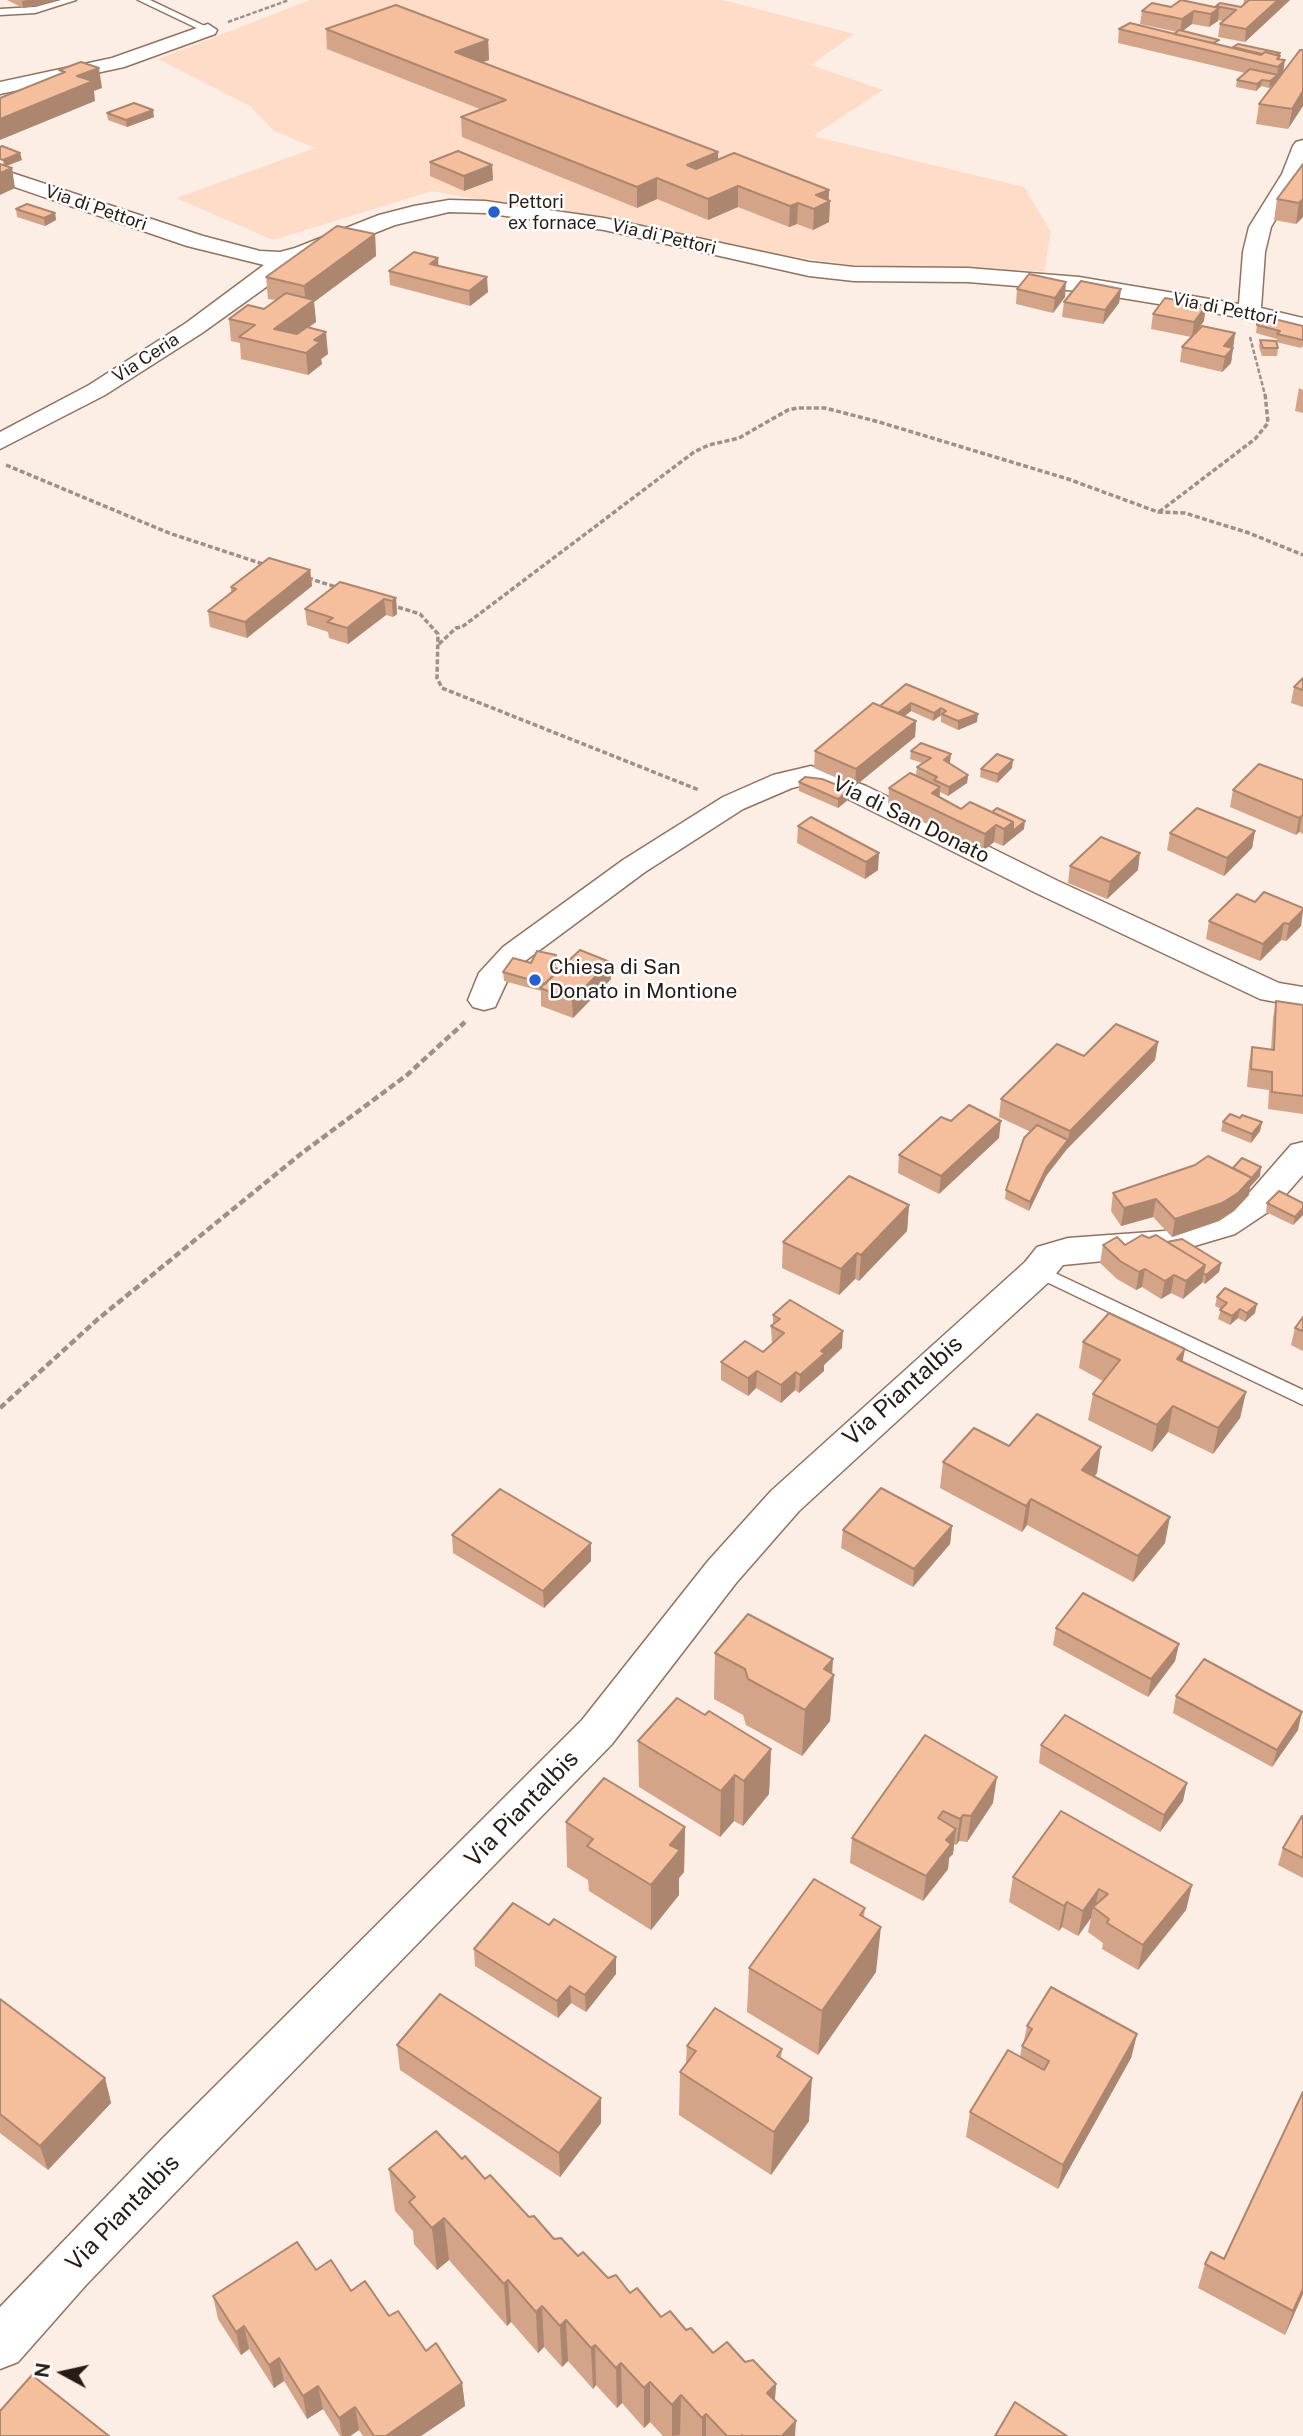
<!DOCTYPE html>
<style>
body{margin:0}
#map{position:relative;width:1303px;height:2436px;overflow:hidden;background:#fcede5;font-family:"Public Sans",sans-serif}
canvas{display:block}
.north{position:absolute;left:28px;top:2338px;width:70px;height:70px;-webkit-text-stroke:5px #fff;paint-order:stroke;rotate:278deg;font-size:19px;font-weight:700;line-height:28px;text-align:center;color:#281b14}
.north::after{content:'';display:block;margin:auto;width:24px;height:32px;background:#281b14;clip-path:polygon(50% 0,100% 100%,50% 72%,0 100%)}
</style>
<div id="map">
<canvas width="1303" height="2436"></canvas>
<div class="north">N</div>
</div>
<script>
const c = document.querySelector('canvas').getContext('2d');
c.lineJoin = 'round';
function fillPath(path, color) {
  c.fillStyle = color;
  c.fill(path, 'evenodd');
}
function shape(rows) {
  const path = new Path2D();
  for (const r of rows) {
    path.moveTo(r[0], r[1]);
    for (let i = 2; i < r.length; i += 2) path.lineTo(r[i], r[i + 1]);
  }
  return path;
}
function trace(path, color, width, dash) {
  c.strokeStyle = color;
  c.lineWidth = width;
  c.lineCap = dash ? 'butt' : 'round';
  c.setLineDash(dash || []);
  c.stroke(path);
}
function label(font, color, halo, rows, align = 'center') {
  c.font = font + ' "Public Sans",sans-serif';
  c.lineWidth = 5;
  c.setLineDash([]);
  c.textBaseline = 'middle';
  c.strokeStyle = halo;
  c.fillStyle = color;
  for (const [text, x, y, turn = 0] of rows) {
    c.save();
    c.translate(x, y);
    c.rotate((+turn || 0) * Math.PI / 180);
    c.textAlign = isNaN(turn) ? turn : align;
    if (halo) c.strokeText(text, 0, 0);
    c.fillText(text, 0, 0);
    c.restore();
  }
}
const built = shape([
 [310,0,723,0,854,34,811,65,883,90,813,136,1024,187,1051,232,1044,271,856,266,742,249,432,191,273,240,176,198,315,148,274,131,250,106,158,59]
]);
const pathFar2 = shape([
 [228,22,289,0],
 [1250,337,1265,395]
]);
const pathFar1 = shape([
 [6,465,169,533,266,565],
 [1159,512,1255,439,1268,423,1265,393],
 [308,578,339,588],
 [391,605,420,614,438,634,437,678,442,688,699,790],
 [439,644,456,628,462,627,694,452,709,445,739,438,788,410,797,408,825,408,879,422,1068,479,1158,512,1185,513,1249,533,1303,555]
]);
const path = shape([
 [0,1408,98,1319,302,1153,407,1075,465,1022]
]);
const lane = shape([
 [61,0,76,0,35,13,0,15,0,9,35,7,61,0],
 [138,0,150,0,213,30,205,32,138,0],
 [1038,1265,1303,1390,1303,1405,1032,1275,1029,1271,1032,1267,1038,1265]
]);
const street = shape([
 [208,24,217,30,215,34,124,67,0,94,0,82,112,58,208,24],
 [1303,140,1303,172,1271,227,1265,252,1261,308,1303,318,1303,332,1250,319,1079,291,968,282,854,281,809,276,604,230,485,213,449,212,395,225,311,258,288,264,276,280,202,333,105,395,0,449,0,432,89,385,186,323,264,265,187,246,0,182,0,169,203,236,260,251,280,252,295,248,379,215,414,206,449,200,485,201,604,218,809,262,854,267,968,268,1079,277,1239,304,1243,252,1249,227,1282,174,1293,146,1296,142,1303,140],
 [811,766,866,786,1058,881,1279,983,1303,987,1303,1007,1260,999,1036,893,846,798,809,784,792,788,743,809,645,872,525,961,509,977,495,1007,484,1010,473,1007,468,1000,479,973,503,947,623,860,723,797,773,775,811,766],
 [1303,1142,1303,1175,1274,1208,1235,1234,1164,1255,1063,1265,1051,1280,799,1511,736,1583,612,1744,196,2171,86,2285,18,2362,0,2369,0,2307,162,2139,582,1720,708,1561,771,1491,1025,1262,1037,1247,1068,1238,1164,1231,1211,1218,1250,1192,1291,1145,1303,1142]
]);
const wall = shape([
 [7,0,56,0,38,5,23,8],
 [1244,0,1290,0,1245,42,1218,37,1220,24,1223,21,1218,20,1209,27,1192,24,1182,31,1218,45,1232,48,1233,47,1279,56,1283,71,1303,50,1288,129,1256,124,1259,104,1274,84,1269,88,1261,86,1256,91,1236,87,1237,80,1245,73,1118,43,1119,29,1173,34,1177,32,1140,24,1142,11,1171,7,1241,7,1243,5],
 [326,29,488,40,489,60,482,62,718,160,829,190,829,200,830,201,829,222,813,230,797,224,789,227,738,207,708,220,657,199,637,208,462,137,461,117,480,109,327,49],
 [107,113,154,117,127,127,108,120],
 [430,162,492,165,493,180,464,191,430,176],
 [1303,164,1303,217,1296,224,1274,220,1277,199],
 [16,209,55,213,56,220,45,226,17,217],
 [375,234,376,256,314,302,316,322,308,327,328,354,321,359,322,364,308,375,241,359,240,343,231,341,229,319,264,309,276,300,268,299,266,277],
 [438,266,488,292,470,306,390,285,389,271],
 [1017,289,1065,297,1053,313,1016,304],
 [1121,289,1119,303,1103,324,1062,317,1064,302],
 [1153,314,1204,321,1195,333,1235,333,1231,363,1222,372,1180,362,1182,347,1191,337,1151,329],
 [1258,315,1303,326,1303,346,1301,348,1276,342,1278,348,1277,356,1262,356,1259,347,1260,340,1276,341,1277,339,1256,333],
 [1299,388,1303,390,1303,413,1295,411],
 [310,570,312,586,247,638,210,627,208,611,231,592,231,587],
 [396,598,397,614,393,617,386,615,348,644,329,638,328,632,307,625,305,609],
 [1303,678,1303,707,1291,703,1294,687],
 [906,684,977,722,958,730,941,722,941,717,940,716,933,721,911,711,905,716,916,721,915,737,855,786,814,768,815,751,880,706],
 [911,751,950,762,950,763,968,775,967,783,948,796,940,792,940,797,961,809,1024,829,1003,846,994,842,983,851,888,805,889,788,916,775,917,767,922,763,910,759],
 [1012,768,997,783,980,777,981,769],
 [1303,780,1303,834,1299,832,1296,835,1230,807,1233,790],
 [799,782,849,799,838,808,799,791],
 [811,817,878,870,865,879,797,843,798,826],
 [1255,831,1252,848,1224,876,1167,850,1170,833],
 [1070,866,1138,870,1107,899,1068,883],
 [1237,894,1301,926,1286,941,1281,940,1260,961,1206,939,1209,921],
 [610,962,611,979,573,1018,541,1006,541,991,504,981,503,972,531,963,556,964,554,968,560,969],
 [1276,1001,1303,1005,1303,1114,1268,1109,1269,1090,1247,1087,1249,1064,1252,1047,1271,1050,1273,1018],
 [1158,1042,1155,1060,1067,1149,1046,1176,1029,1211,1005,1199,1006,1190,1031,1132,999,1117,1001,1099,1084,1056],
 [1240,1118,1262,1122,1260,1131,1251,1143,1221,1131,1223,1122],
 [951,1121,999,1138,939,1194,898,1173,899,1155],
 [1233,1168,1260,1176,1250,1187,1249,1195,1234,1211,1219,1221,1172,1237,1153,1217,1121,1226,1111,1211,1113,1193],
 [1267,1203,1303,1203,1303,1215,1293,1225,1266,1212],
 [909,1205,907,1231,859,1281,855,1279,839,1295,782,1268,783,1242],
 [1149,1238,1167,1242,1221,1263,1219,1272,1205,1284,1202,1282,1183,1299,1171,1293,1161,1299,1142,1287,1136,1290,1117,1279,1100,1263,1103,1245,1125,1245],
 [1217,1297,1255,1313,1245,1322,1238,1318,1230,1325,1218,1319,1221,1309,1215,1306],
 [773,1315,842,1348,824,1365,824,1371,799,1393,795,1390,781,1403,756,1388,748,1396,721,1380,721,1362,763,1352,772,1345,771,1326,773,1325],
 [1303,1317,1303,1351,1291,1345,1295,1328],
 [1083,1342,1183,1362,1246,1392,1240,1418,1213,1454,1168,1432,1152,1452,1088,1420,1093,1394,1103,1381,1079,1368],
 [1009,1446,1097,1473,1094,1477,1165,1543,1133,1582,1027,1525,1022,1532,940,1488,943,1462],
 [952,1526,950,1544,913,1587,841,1548,843,1530],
 [452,1535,591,1543,591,1561,544,1608,453,1553],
 [1056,1628,1179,1644,1175,1661,1148,1697,1053,1645],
 [715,1653,833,1659,830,1721,802,1756,746,1725,743,1715,714,1699],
 [1176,1696,1298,1730,1272,1767,1173,1713],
 [705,1715,771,1749,769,1794,743,1826,734,1821,720,1837,639,1787,638,1741],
 [925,1735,993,1803,967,1842,959,1841,956,1845,954,1844,953,1854,949,1858,948,1869,923,1901,850,1863,852,1838],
 [1041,1745,1183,1801,1160,1832,1039,1763],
 [1303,1816,1303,1878,1278,1865,1283,1848],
 [566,1822,685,1827,684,1872,679,1878,679,1895,651,1930,589,1891,588,1880,567,1867],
 [1013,1877,1192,1885,1186,1910,1138,1970,1102,1949,1103,1943,1088,1932,1091,1918,1078,1936,1062,1927,1059,1931,1009,1902],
 [865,1908,864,1917,876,1972,818,2055,747,2012,749,1968],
 [474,1949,616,1974,586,2012,571,2003,558,2018,475,1966],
 [0,1999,105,2078,111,2103,48,2170,0,2133],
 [1027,2026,1137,2034,1131,2058,1058,2189,966,2137,970,2112,1020,2057,1022,2046,1024,2041],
 [397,2045,601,2123,560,2177,400,2070],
 [687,2046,782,2049,781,2058,809,2121,771,2175,679,2115,680,2072,686,2063],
 [462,2159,554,2239,630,2293,661,2317,686,2330,713,2353,745,2362,776,2384,775,2400,795,2436,663,2436,650,2422,644,2428,622,2403,617,2408,596,2385,593,2389,568,2361,562,2367,544,2347,538,2353,511,2322,507,2326,449,2260,437,2270,414,2244,413,2231,395,2211,389,2169],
 [1224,2259,1303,2294,1285,2335,1198,2288,1205,2264],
 [316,2270,351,2291,389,2316,426,2351,462,2383,465,2406,421,2436,363,2436,359,2430,350,2436,340,2436,323,2409,307,2419,284,2381,274,2388,249,2349,241,2355,218,2319,213,2296]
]);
const shadedWall = shape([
 [29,0,56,0,38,5,23,8,22,1],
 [1278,0,1290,0,1245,42,1246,29],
 [1219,8,1218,21,1209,27,1211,14],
 [1194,11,1192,24,1180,33,1182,19],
 [488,40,489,60,456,71,455,52],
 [1280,53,1278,67,1285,60,1283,74,1277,81,1269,88,1270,81,1277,76,1278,67,1274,57],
 [99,68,102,88,94,91,95,101,0,140,0,119,77,76],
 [1262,80,1261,86,1256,91,1257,84],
 [1303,91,1303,106,1288,129,1292,109],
 [153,110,154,117,127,127,126,120],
 [718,152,718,173,687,186,687,165],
 [20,153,22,160,4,167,3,160],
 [492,165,493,180,464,191,464,176],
 [12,168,15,188,0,195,0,173],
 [657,178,657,199,637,208,637,187],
 [738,186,738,207,708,220,708,199],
 [829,190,828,202,830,201,829,222,813,230,814,209,816,195],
 [1303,199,1303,217,1296,224,1299,203],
 [798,203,797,224,789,227,790,206],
 [55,213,56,220,45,226,44,218],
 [375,234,376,256,314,302,316,322,282,347,274,329,306,305,304,286],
 [438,258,439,273,430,264],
 [487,277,488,292,470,306,469,291],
 [1066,282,1065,297,1053,313,1055,298],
 [1121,289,1119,303,1103,324,1105,310],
 [1206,306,1204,321,1192,337,1194,322],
 [326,332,328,354,321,359,322,364,308,375,306,353,314,340],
 [1235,333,1231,363,1222,372,1225,357,1224,346],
 [310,570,312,586,247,638,245,622],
 [396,598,397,614,393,617,392,601],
 [384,599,386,615,348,644,347,628],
 [911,703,911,711,891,727,891,719],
 [941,708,940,716,933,721,934,713],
 [978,714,977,722,958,730,958,721],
 [916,721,915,737,855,786,856,769],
 [951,754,950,762,943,768,944,760],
 [1013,760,1012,768,997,783,998,774],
 [968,775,967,783,948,796,949,787],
 [940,787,939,804,932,793],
 [850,790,849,799,838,808,838,799],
 [1302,815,1299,832,1296,835,1299,818],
 [1025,821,1024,829,1003,846,1004,829,1013,822],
 [996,825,994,842,983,851,985,834],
 [1255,831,1252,848,1224,876,1227,858],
 [879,853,878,870,865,879,866,862],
 [1140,853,1138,870,1107,899,1110,882],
 [1303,910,1301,926,1286,941,1289,924],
 [1284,923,1281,940,1260,961,1263,944],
 [556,955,556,964,550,976,550,967],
 [610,962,611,979,573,1018,572,1000],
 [1158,1042,1155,1060,1067,1149,1046,1176,1029,1211,1030,1202,1047,1167,1068,1140,1070,1131],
 [1001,1121,999,1138,939,1194,941,1176],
 [1262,1122,1260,1131,1251,1143,1252,1134],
 [1261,1167,1260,1176,1250,1187,1249,1195,1234,1211,1219,1221,1172,1237,1175,1219],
 [1156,1199,1153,1217,1121,1226,1124,1208],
 [909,1205,907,1231,859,1281,861,1255],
 [1303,1208,1303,1215,1293,1225,1295,1217],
 [857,1253,855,1279,839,1295,841,1269],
 [1221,1263,1219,1272,1205,1284,1206,1275],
 [1205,1265,1202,1283,1183,1299,1186,1281],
 [1145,1269,1142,1287,1136,1290,1139,1272],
 [1174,1275,1171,1293,1161,1299,1165,1281],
 [1257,1304,1255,1313,1245,1322,1247,1313],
 [1240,1309,1238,1318,1230,1325,1232,1316],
 [843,1331,842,1348,824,1365,824,1371,799,1393,800,1375,821,1351],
 [1185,1349,1180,1375,1177,1359],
 [757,1371,756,1388,748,1396,748,1378],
 [796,1372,795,1390,781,1403,781,1385],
 [1246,1392,1240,1418,1213,1454,1218,1428],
 [1173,1406,1168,1432,1152,1452,1157,1425],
 [1101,1447,1097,1473,1078,1496,1082,1470],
 [1031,1499,1027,1525,1022,1532,1026,1506],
 [1170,1517,1165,1543,1133,1582,1138,1556],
 [952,1526,950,1544,913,1587,914,1569],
 [591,1543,591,1561,544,1608,543,1591],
 [1179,1644,1175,1661,1148,1697,1151,1679],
 [833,1659,831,1678,834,1675,830,1721,802,1756,805,1710,824,1669],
 [1302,1712,1298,1730,1272,1767,1277,1750],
 [771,1749,769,1794,743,1826,744,1781],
 [735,1775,734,1821,720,1837,721,1791],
 [997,1777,993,1803,967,1842,971,1816],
 [1187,1783,1183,1801,1160,1832,1164,1815],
 [963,1815,959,1841,956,1845,960,1819],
 [685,1827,684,1872,679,1878,679,1895,651,1930,651,1885,670,1845],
 [956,1829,953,1854,949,1858,948,1869,923,1901,926,1876,946,1840],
 [1192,1885,1186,1910,1138,1970,1143,1945],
 [1099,1889,1095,1908,1093,1907,1091,1918,1078,1936,1083,1911],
 [1067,1902,1062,1927,1059,1931,1064,1906],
 [881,1927,876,1972,818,2055,822,2011],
 [616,1957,616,1974,586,2012,585,1995],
 [570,1986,571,2003,558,2018,557,2001],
 [1137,2034,1131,2058,1058,2189,1063,2165],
 [105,2078,111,2103,48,2170,40,2146],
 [812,2078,809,2121,771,2175,774,2132],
 [601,2098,601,2123,560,2177,559,2153],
 [444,2218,449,2260,437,2270,432,2228],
 [508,2280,511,2322,507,2326,504,2284],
 [1303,2289,1303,2294,1285,2335,1293,2311],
 [542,2306,544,2347,538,2353,536,2312],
 [566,2320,568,2361,562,2367,560,2326],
 [244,2326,249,2349,241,2355,236,2332],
 [595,2345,596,2385,593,2389,591,2348],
 [279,2358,284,2381,274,2388,269,2365],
 [621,2363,622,2403,617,2408,616,2368],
 [650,2382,650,2422,644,2428,644,2388],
 [462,2383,465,2406,421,2436,386,2436],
 [776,2384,773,2424,767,2393],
 [318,2386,323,2409,307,2419,303,2396],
 [681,2395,680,2435,672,2436,672,2405],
 [355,2407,359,2430,350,2436,342,2436,339,2418],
 [706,2414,706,2436,702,2436,702,2418],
 [796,2421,795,2436,782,2436]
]);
const building = shape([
 [1181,0,1219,8,1211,14,1194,11,1182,19,1142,11,1152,3,1171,7,1181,0],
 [1249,0,1278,0,1246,29,1220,24,1236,10,1216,6,1220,3,1241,7,1249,0],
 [396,5,488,40,455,52,718,152,687,165,696,169,734,153,829,190,816,195,830,201,814,209,798,203,790,206,738,186,708,199,657,178,637,187,461,117,506,100,326,29,396,5],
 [1130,23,1261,55,1265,52,1280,56,1277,59,1285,60,1278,67,1119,29,1130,23],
 [1179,30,1219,40,1213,43,1174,34,1179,30],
 [1238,44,1280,53,1276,55,1265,52,1262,54,1233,47,1238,44],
 [1300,50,1303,50,1303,91,1292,109,1259,104,1300,50],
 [81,62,99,68,77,76,93,81,0,119,0,98,65,72,59,70,81,62],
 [1250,69,1278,75,1270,81,1262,80,1257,84,1237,80,1250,69],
 [134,103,153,110,126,120,107,113,134,103],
 [2,146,20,153,3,160,0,159,0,147,2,146],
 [458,151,492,165,464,176,430,162,458,151],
 [0,164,12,168,0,173,0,164],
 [1303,164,1303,199,1299,203,1277,199,1303,164],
 [27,204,55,213,44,218,16,209,27,204],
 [337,226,375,234,304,286,266,277,337,226],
 [414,252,438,258,430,264,487,277,469,291,389,271,414,252],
 [1029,274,1066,282,1055,298,1017,289,1029,274],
 [1081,281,1121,289,1105,310,1064,302,1081,281],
 [286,293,314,300,274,329,297,334,307,327,326,332,314,340,320,342,306,353,239,337,255,325,229,319,248,305,264,309,286,293],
 [1165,298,1206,306,1194,322,1153,314,1165,298],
 [1258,315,1303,326,1303,340,1277,334,1280,331,1257,325,1258,315],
 [1202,326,1235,333,1224,346,1233,348,1225,357,1182,347,1202,326],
 [1260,340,1276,341,1278,348,1263,348,1260,340],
 [269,558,310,570,245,622,208,611,236,589,231,587,269,558],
 [340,582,396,598,392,601,384,599,347,628,327,622,333,618,305,609,340,582],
 [1303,678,1303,690,1294,687,1303,678],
 [906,684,978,714,958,721,942,714,946,711,941,708,934,713,911,703,898,713,880,706,906,684],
 [873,703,916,721,856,769,815,751,873,703],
 [921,743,951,754,944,760,968,775,949,787,934,780,937,777,917,767,931,758,911,751,921,743],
 [997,754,1013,760,998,774,981,769,997,754],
 [1259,764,1303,780,1303,815,1299,818,1233,790,1259,764],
 [910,773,940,787,932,793,961,809,970,802,1013,822,1004,829,996,825,985,834,889,788,910,773],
 [805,777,822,779,850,790,838,799,799,782,805,777],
 [997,808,1025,821,1013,831,1013,822,992,812,997,808],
 [1197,808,1255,831,1227,858,1170,833,1197,808],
 [811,817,879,853,866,862,798,826,811,817],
 [1101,837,1140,853,1110,882,1070,866,1101,837],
 [1264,892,1303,908,1303,910,1289,924,1284,923,1263,944,1209,921,1237,894,1255,902,1264,892],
 [580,950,610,962,572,1000,540,988,580,950],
 [537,951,556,955,550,967,560,969,545,984,503,972,513,958,531,963,537,951],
 [1276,1001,1303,1005,1303,1096,1272,1092,1272,1072,1251,1069,1252,1047,1274,1050,1276,1001],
 [1116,1024,1158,1042,1070,1131,1001,1099,1057,1044,1084,1056,1116,1024],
 [969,1105,1001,1121,941,1176,899,1155,941,1117,951,1121,969,1105],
 [1230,1114,1240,1118,1242,1115,1262,1122,1252,1134,1223,1122,1230,1114],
 [1037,1125,1068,1140,1047,1167,1030,1202,1006,1190,1024,1138,1037,1125],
 [1208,1156,1252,1178,1238,1193,1222,1203,1175,1219,1156,1199,1124,1208,1113,1193,1195,1165,1208,1156],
 [1242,1158,1261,1167,1252,1178,1233,1168,1242,1158],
 [849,1176,909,1205,861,1255,857,1253,841,1269,783,1242,849,1176],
 [1279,1191,1303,1203,1303,1208,1295,1217,1267,1203,1279,1191],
 [1142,1235,1149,1238,1156,1235,1205,1265,1186,1281,1174,1275,1165,1281,1145,1269,1139,1272,1120,1261,1103,1245,1117,1237,1125,1245,1142,1235],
 [1182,1239,1221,1263,1206,1275,1203,1273,1205,1265,1167,1242,1182,1239],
 [1225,1288,1257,1304,1247,1313,1240,1309,1232,1316,1220,1310,1227,1303,1217,1297,1225,1288],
 [790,1300,843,1331,821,1351,825,1353,800,1375,796,1372,781,1385,757,1371,748,1378,721,1362,745,1341,763,1352,784,1333,771,1326,780,1319,773,1315,790,1300],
 [1109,1313,1185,1349,1177,1359,1246,1392,1218,1428,1173,1406,1157,1425,1093,1394,1120,1360,1083,1342,1109,1313],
 [1303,1317,1303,1331,1295,1328,1303,1317],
 [1037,1414,1101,1447,1082,1470,1170,1517,1138,1556,1031,1499,1026,1506,943,1462,974,1428,1009,1446,1037,1414],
 [881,1488,952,1526,914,1569,843,1530,881,1488],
 [500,1489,591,1543,543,1591,452,1535,500,1489],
 [1083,1593,1179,1644,1151,1679,1056,1628,1083,1593],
 [748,1614,833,1659,824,1669,834,1675,805,1710,748,1679,745,1669,715,1653,748,1614],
 [1204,1659,1302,1712,1277,1750,1176,1696,1204,1659],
 [677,1698,705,1715,709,1711,771,1749,744,1781,735,1775,721,1791,638,1741,677,1698],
 [1065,1715,1187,1783,1164,1815,1041,1745,1065,1715],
 [925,1735,997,1777,971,1816,963,1815,960,1819,943,1811,938,1818,956,1829,946,1840,951,1844,926,1876,852,1838,925,1735],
 [604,1778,685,1827,670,1845,680,1850,651,1885,587,1846,593,1839,566,1822,604,1778],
 [1061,1811,1192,1885,1143,1945,1107,1923,1109,1919,1093,1907,1108,1894,1099,1889,1083,1911,1067,1902,1064,1906,1013,1877,1061,1811],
 [1302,1816,1303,1816,1303,1858,1283,1848,1302,1816],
 [814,1879,865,1908,860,1915,881,1927,822,2011,749,1968,814,1879],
 [513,1903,549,1925,554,1919,616,1957,585,1995,570,1986,557,2001,474,1949,513,1903],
 [1051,1987,1137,2034,1063,2165,970,2112,1008,2050,1044,2070,1049,2061,1022,2046,1032,2029,1027,2026,1051,1987],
 [440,1994,601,2098,559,2153,397,2045,440,1994],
 [0,1999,105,2078,40,2146,0,2114,0,1999],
 [715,2008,782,2049,777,2056,812,2078,774,2132,680,2072,696,2051,687,2046,715,2008],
 [1303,2092,1303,2289,1293,2311,1205,2264,1211,2252,1224,2259,1303,2092],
 [436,2131,462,2159,465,2156,485,2179,490,2175,529,2217,534,2216,554,2239,561,2238,578,2256,583,2252,608,2278,616,2275,630,2293,637,2288,661,2317,670,2311,686,2330,691,2328,713,2353,727,2342,745,2362,753,2360,776,2384,767,2393,796,2421,782,2436,743,2436,742,2435,741,2436,727,2436,706,2414,702,2418,681,2395,672,2405,650,2382,644,2388,621,2363,616,2368,595,2345,591,2348,566,2320,560,2326,542,2306,536,2312,508,2280,504,2284,444,2218,432,2228,409,2202,415,2197,389,2169,436,2131],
 [297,2242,316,2270,331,2260,351,2291,365,2281,389,2316,398,2311,426,2351,436,2343,462,2383,386,2436,374,2436,355,2407,339,2418,318,2386,303,2396,279,2358,269,2365,244,2326,236,2332,213,2296,297,2242],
 [32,2375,109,2436,0,2436,0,2411,32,2375],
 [1015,2402,1067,2436,995,2436,1015,2402]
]);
const markers = [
 [494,212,7,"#2760ce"],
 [535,980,7,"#2760ce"]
];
const farPoinames = [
 ["Pettori",508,202],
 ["ex fornace",508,223]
];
const farStreetnames = [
 ["Via di Pettori",96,208,19],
 ["Via di Pettori",664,237,13],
 ["Via di Pettori",1225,309,11],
 ["Via Ceria",146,358,-33]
];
const streetNames = [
 ["Via di San Donato",911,820,26]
];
const poiNames = [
 ["Chiesa di San",549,968],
 ["Donato in Montione",549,992]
];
const nearStreetnames = [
 ["Via Piantalbis",903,1391,-42],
 ["Via Piantalbis",522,1809,-46],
 ["Via Piantalbis",123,2213,-46]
];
fillPath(built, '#fedcc8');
trace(lane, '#91725f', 3);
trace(street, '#91725f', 3);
trace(pathFar2, '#9e9088', 2.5, [4.5, 2]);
trace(pathFar1, '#9e9088', 3.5, [5, 2.5]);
trace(path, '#9e9088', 4.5, [7, 3.5]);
fillPath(lane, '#fff');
fillPath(street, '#fff');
fillPath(wall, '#d3a488');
fillPath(shadedWall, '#ac866f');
fillPath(building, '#f5bf9e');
trace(building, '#ac866f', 2);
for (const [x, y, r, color] of markers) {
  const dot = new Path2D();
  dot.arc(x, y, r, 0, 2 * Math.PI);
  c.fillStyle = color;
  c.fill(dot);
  trace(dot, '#fff', 2.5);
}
label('18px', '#281b14', '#fff', farPoinames, 'left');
label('18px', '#281b14', '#fff', farStreetnames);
label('21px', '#281b14', '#fff', streetNames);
label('21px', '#281b14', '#fff', poiNames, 'left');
label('24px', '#281b14', '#fff', nearStreetnames);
</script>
